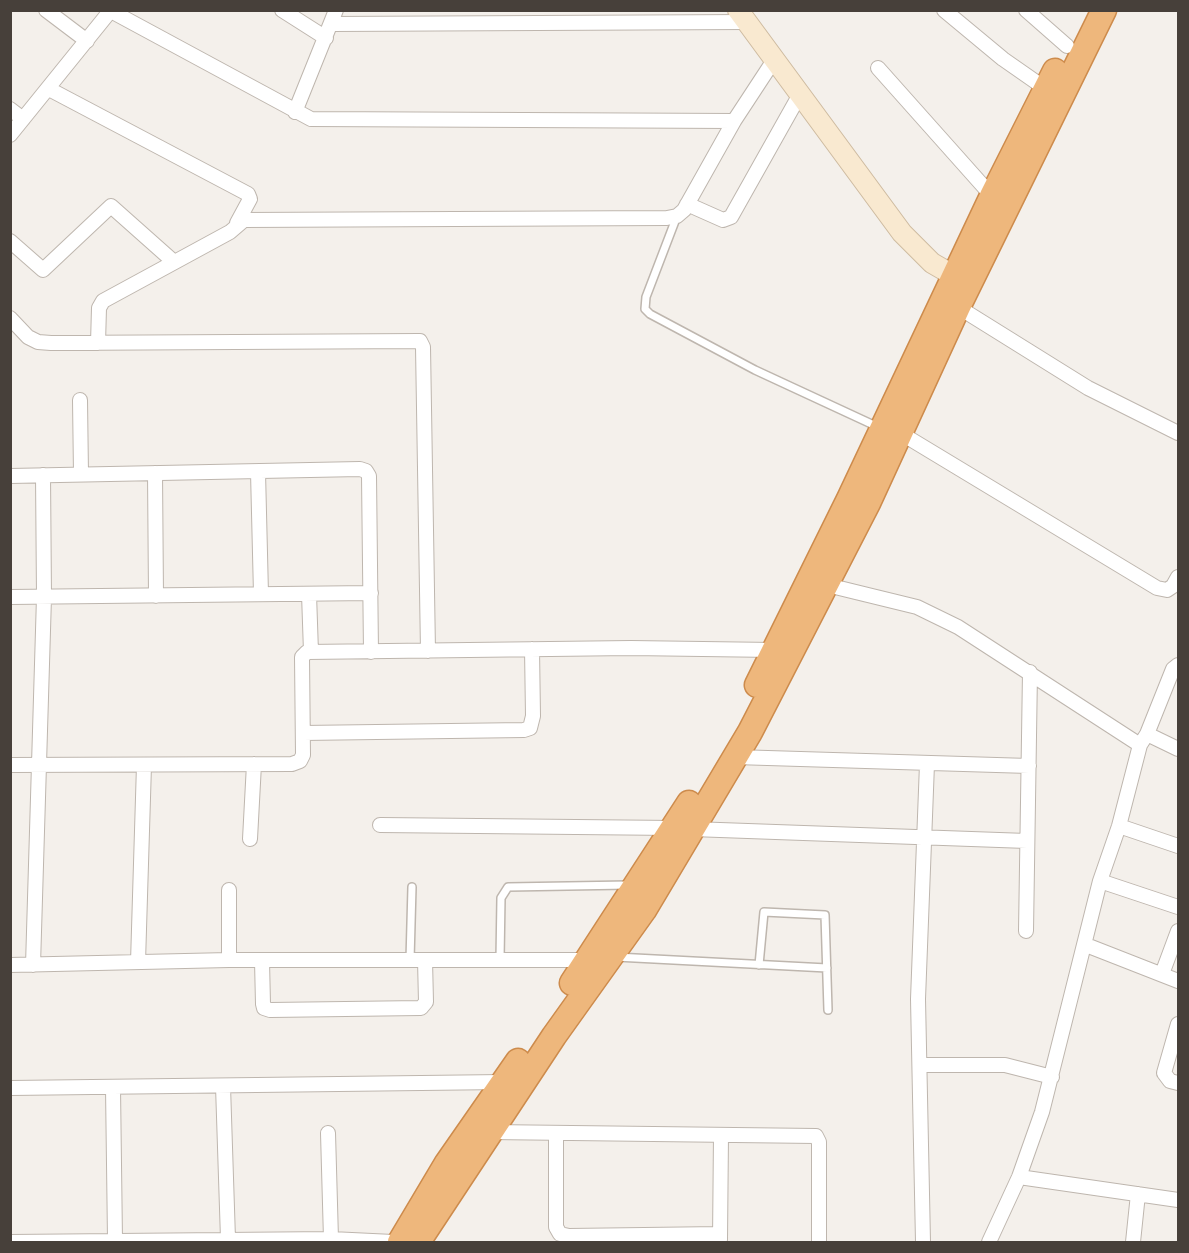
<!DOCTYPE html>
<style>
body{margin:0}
#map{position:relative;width:1189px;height:1253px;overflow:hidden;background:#f4f0eb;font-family:Overpass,sans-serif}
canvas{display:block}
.frame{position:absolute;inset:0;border:12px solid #47403a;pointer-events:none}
</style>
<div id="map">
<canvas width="1189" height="1253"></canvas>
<div class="frame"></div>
</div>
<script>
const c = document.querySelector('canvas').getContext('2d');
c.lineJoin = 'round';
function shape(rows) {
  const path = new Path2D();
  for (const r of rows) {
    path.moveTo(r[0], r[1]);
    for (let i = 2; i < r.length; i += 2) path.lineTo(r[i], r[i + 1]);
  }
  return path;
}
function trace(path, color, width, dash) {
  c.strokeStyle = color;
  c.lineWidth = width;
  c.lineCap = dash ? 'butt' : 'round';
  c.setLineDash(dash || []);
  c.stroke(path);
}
const lane = shape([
 [677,216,646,297,645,309,650,314,755,370,878,427],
 [616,957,827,968],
 [500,959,501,898,508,887,628,885],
 [410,960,412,887],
 [759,965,764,912,825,915,828,1010]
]);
const street = shape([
 [46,10,87,41],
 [282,10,326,38],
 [944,10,1003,59,1046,89],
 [1026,10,1067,46],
 [111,11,311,119,734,121],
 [332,24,746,22],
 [878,68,992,196],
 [49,89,248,194,250,199,237,223],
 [10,109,23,119],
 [295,112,336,10],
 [10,135,111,10],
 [687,204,723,220,731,217,799,96],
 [10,241,43,270,111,206,174,262],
 [958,307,1088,388,1178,433],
 [10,318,28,337,38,342,51,343,420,341,423,347,428,651],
 [98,343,99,308,103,301,230,232,244,220,667,218,677,216,684,210,734,121,774,60],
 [80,400,81,474],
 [902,434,1157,588,1167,590,1173,586,1178,577],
 [258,472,261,594],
 [155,473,156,596],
 [10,476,360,469,366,471,369,476,371,652],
 [827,585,917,607,958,627,1140,745],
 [309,594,311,652],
 [10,597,371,593],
 [303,733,524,730,530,728,533,716,532,649],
 [1147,734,1178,749],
 [735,757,1029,766],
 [10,765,292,764,300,761,303,755,302,657,307,652,631,648,774,650,779,653],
 [380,825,674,828],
 [1119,826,1178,846],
 [692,829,1027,841],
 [250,839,254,764],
 [1100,881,1178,907],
 [229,890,229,960],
 [1026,931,1030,672],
 [1086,945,1178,981],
 [262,961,263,1004,264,1008,270,1010,421,1008,426,1002,425,960],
 [138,962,144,765],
 [10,965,229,960,588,960],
 [33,965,44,597,43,475],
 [1162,974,1178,931],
 [1178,1024,1164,1073,1170,1081,1178,1083],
 [921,1065,1005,1065,1052,1077],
 [223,1086,228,1239],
 [10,1088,503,1082],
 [113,1088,115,1240],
 [490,1132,816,1136,819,1142,819,1242],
 [328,1133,331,1239],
 [556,1134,556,1227,560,1234,569,1236,720,1234],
 [1019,1177,1178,1200],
 [720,1240,721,1135],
 [10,1242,331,1239,393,1242],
 [923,1242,918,999,927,764],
 [989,1242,1019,1177,1042,1112,1100,881,1119,826,1140,745,1147,734,1173,669,1178,665],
 [1133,1242,1138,1194]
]);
const secondary = shape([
 [738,10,902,233,932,263,965,282]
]);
const highway = shape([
 [757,685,849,499,992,196,1055,71],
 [572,983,689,803],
 [400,1242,447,1163,518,1061],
 [418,1242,554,1036,644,910,750,732,868,503,958,307,1104,10]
]);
trace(lane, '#beb6ae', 10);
trace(street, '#beb6ae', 16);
trace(secondary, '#cebba0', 22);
trace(highway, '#cd8b4c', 27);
trace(lane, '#fff', 7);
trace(street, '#fff', 14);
trace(secondary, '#f9e9d0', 20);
trace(highway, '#eeb77c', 24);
</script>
